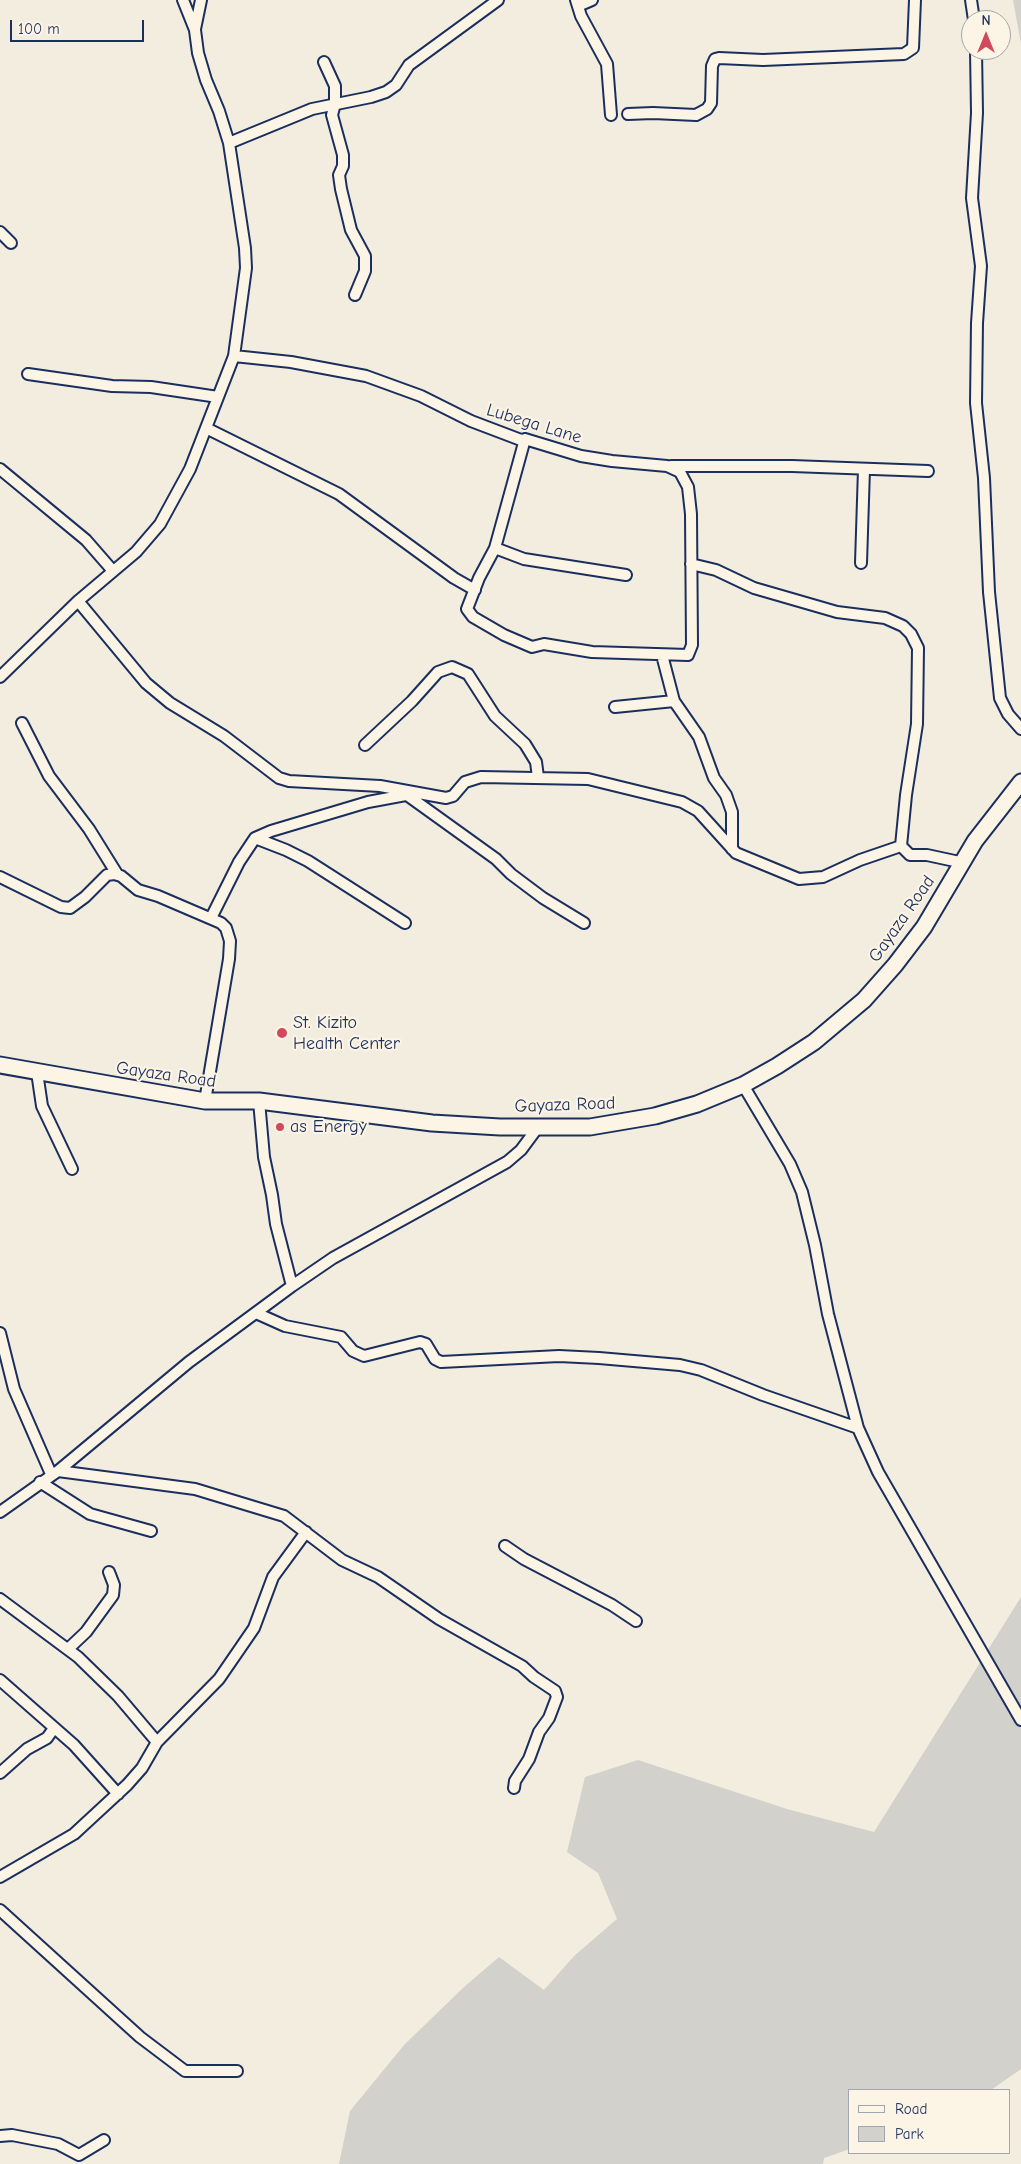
<!DOCTYPE html>
<style>
body{margin:0}
#map{position:relative;width:1021px;height:2164px;overflow:hidden;background:#f3ede0;font-family:"Comic Neue",sans-serif}
canvas{display:block}
.legend{position:absolute;left:848px;top:2089px;width:162px;height:65px;box-sizing:border-box;background:#fcf5e5;border:1px solid #a2a6af;margin:0;padding:6px 9px;list-style:none;font-size:15px;color:#1b2f5e}
.legend li{display:flex;align-items:center;gap:10px;height:25px}
.legend b{width:25px;border:1px solid #a2a6af}
.north{position:absolute;left:961px;top:10px;width:50px;height:50px;box-sizing:border-box;background:#fcf5e5;border:1px solid #a2a6af;border-radius:50%;rotate:0deg;font-size:14px;font-weight:700;line-height:20px;text-align:center;color:#1b2f5e}
.north::after{content:'';display:block;margin:auto;width:18px;height:22px;background:#d1495b;clip-path:polygon(50% 0,100% 100%,50% 72%,0 100%)}
.scale{position:absolute;left:10px;top:20px;width:134px;height:22px;box-sizing:border-box;border:2px solid #1b2f5e;border-top:0;padding-left:6px;font-size:15px;line-height:18px;white-space:nowrap;color:#1b2f5e;-webkit-text-stroke:4px #fcf5e5;paint-order:stroke}
</style>
<div id="map">
<canvas width="1021" height="2164"></canvas>
<ul class="legend">
<li><b style="height:6px;background:#fcf5e5"></b>Road</li>
<li><b style="height:14px;background:#d3d1cc"></b>Park</li>
</ul>
<div class="north">N</div>
<div class="scale">100 m</div>
</div>
<script>
const c = document.querySelector('canvas').getContext('2d');
c.lineJoin = 'round';
function fillPath(path, color) {
  c.fillStyle = color;
  c.fill(path, 'evenodd');
}
function shape(rows) {
  const path = new Path2D();
  for (const r of rows) {
    path.moveTo(r[0], r[1]);
    for (let i = 2; i < r.length; i += 2) path.lineTo(r[i], r[i + 1]);
  }
  return path;
}
function trace(path, color, width, dash) {
  c.strokeStyle = color;
  c.lineWidth = width;
  c.lineCap = dash ? 'butt' : 'round';
  c.setLineDash(dash || []);
  c.stroke(path);
}
function label(font, color, halo, rows, align = 'center') {
  c.font = font + ' "Comic Neue",sans-serif';
  c.lineWidth = 4;
  c.setLineDash([]);
  c.textBaseline = 'middle';
  c.strokeStyle = halo;
  c.fillStyle = color;
  for (const [text, x, y, turn = 0] of rows) {
    c.save();
    c.translate(x, y);
    c.rotate((+turn || 0) * Math.PI / 180);
    c.textAlign = isNaN(turn) ? turn : align;
    if (halo) c.strokeText(text, 0, 0);
    c.fillText(text, 0, 0);
    c.restore();
  }
}
const green = shape([
 [1013,0,1021,0,1021,44],
 [1021,1597,1021,2069,991,2090,850,2090,850,2149,824,2158,823,2164,339,2164,350,2111,404,2045,464,1987,499,1957,544,1990,574,1956,617,1919,598,1873,567,1852,585,1777,638,1760,787,1809,874,1832]
]);
const street = shape([
 [576,0,581,16,607,64,611,115],
 [971,0,974,20],
 [578,6,592,0],
 [195,29,201,0],
 [976,50,977,113,972,198,981,266,977,323,976,403,984,478,989,592,1000,698,1008,714,1021,729],
 [324,62,335,86,335,104,332,115,343,155,343,166,339,175,341,189,351,230,365,256,365,271,355,295],
 [628,114,653,113,696,115,707,109,711,103,712,66,715,59,719,58,763,60,904,54,913,48,915,0],
 [229,143,312,109,371,97,386,92,396,85,409,65,498,0],
 [0,232,11,243],
 [234,356,291,362,366,376,421,396,471,421,521,440,525,439,581,456,612,461,667,466,680,472,688,487,691,514,692,645,688,655,592,652,544,644,532,647,504,635,473,617,467,609,479,578,495,548,525,439],
 [28,374,112,386,151,387,218,397],
 [206,428,339,494,454,578,475,590],
 [671,466,792,466,928,471],
 [0,469,86,540,113,571],
 [495,548,524,559,626,575],
 [861,563,864,469],
 [691,564,716,570,754,588,837,612,885,618,903,626,911,634,918,648,917,724,906,795,901,846],
 [78,601,146,683,170,703,224,736,279,778,289,781,380,786,446,798,453,796,465,782,481,777,588,779,682,802,698,811,736,853,799,879,823,877,860,860,901,846,910,855,927,855,964,863],
 [662,655,674,701,699,737,714,778,726,795,732,812,732,849],
 [0,677,78,601,136,552,160,524,190,469,234,356,246,268,245,248,229,143,219,111,206,80,198,53,195,30,183,0],
 [615,707,674,701],
 [22,723,49,776,89,829,117,874],
 [365,745,412,701,438,672,452,667,468,674,495,716,525,744,536,762,538,777],
 [407,795,496,859,511,874,543,898,584,923],
 [255,838,286,850,308,861,405,923],
 [0,877,61,907,70,908,85,897,107,875,114,874,121,876,138,890,158,896,221,923,226,928,230,941,229,959,205,1101],
 [211,918,239,862,255,838,271,831,368,802,411,794],
 [37,1072,42,1106,72,1169],
 [743,1085,790,1164,802,1192,815,1245,828,1314,858,1428,878,1472,1021,1720],
 [259,1101,264,1157,272,1195,276,1224,292,1286],
 [256,1313,285,1326,341,1337,353,1351,364,1356,420,1342,426,1344,435,1359,441,1362,559,1356,599,1358,680,1365,701,1370,763,1395,858,1428],
 [0,1333,14,1389,51,1474],
 [58,1471,195,1489,284,1516,342,1560,378,1577,439,1619,522,1666,534,1677,555,1691,557,1697,549,1718,539,1732,529,1759,515,1781,514,1788],
 [40,1482,90,1514,151,1531],
 [0,1512,58,1471,189,1362,292,1286,333,1258,507,1162,521,1150,538,1127],
 [505,1546,524,1559,612,1605,636,1621],
 [0,1599,78,1657,118,1696,157,1742],
 [68,1649,86,1632,113,1595,114,1585,109,1572],
 [0,1680,74,1745,118,1794],
 [0,1773,27,1749,47,1738,54,1728],
 [0,1877,74,1834,127,1785,142,1768,157,1742,219,1679,254,1628,273,1577,306,1532],
 [0,1910,140,2037,185,2071,237,2071],
 [0,2136,12,2135,58,2144,79,2155,104,2140]
]);
const primary = shape([
 [0,1065,205,1101,259,1101,432,1123,500,1127,590,1127,655,1116,697,1104,743,1085,777,1066,814,1042,864,1000,895,965,924,927,975,841,1021,782]
]);
const markers = [
 [282,1033,6,"#d1495b"],
 [280,1127,5,"#d1495b"]
];
const streetNames = [
 ["Lubega Lane",534,424,17],
 ["Gayaza Road",902,919,-55],
 ["Gayaza Road",166,1075,8],
 ["Gayaza Road",565,1105,-2]
];
const poiNames = [
 ["St. Kizito",293,1023],
 ["Health Center",293,1044],
 ["as Energy",290,1127]
];
fillPath(green, '#d3d1cc');
trace(street, '#1b2f5e', 14);
trace(primary, '#1b2f5e', 19);
trace(street, '#fcf5e5', 10);
trace(primary, '#fcf5e5', 15);
for (const [x, y, r, color] of markers) {
  const dot = new Path2D();
  dot.arc(x, y, r, 0, 2 * Math.PI);
  c.fillStyle = color;
  c.fill(dot);
  trace(dot, '#fcf5e5', 2);
}
label('18px', '#1b2f5e', '#fcf5e5', streetNames);
label('18px', '#1b2f5e', '#fcf5e5', poiNames, 'left');
</script>
